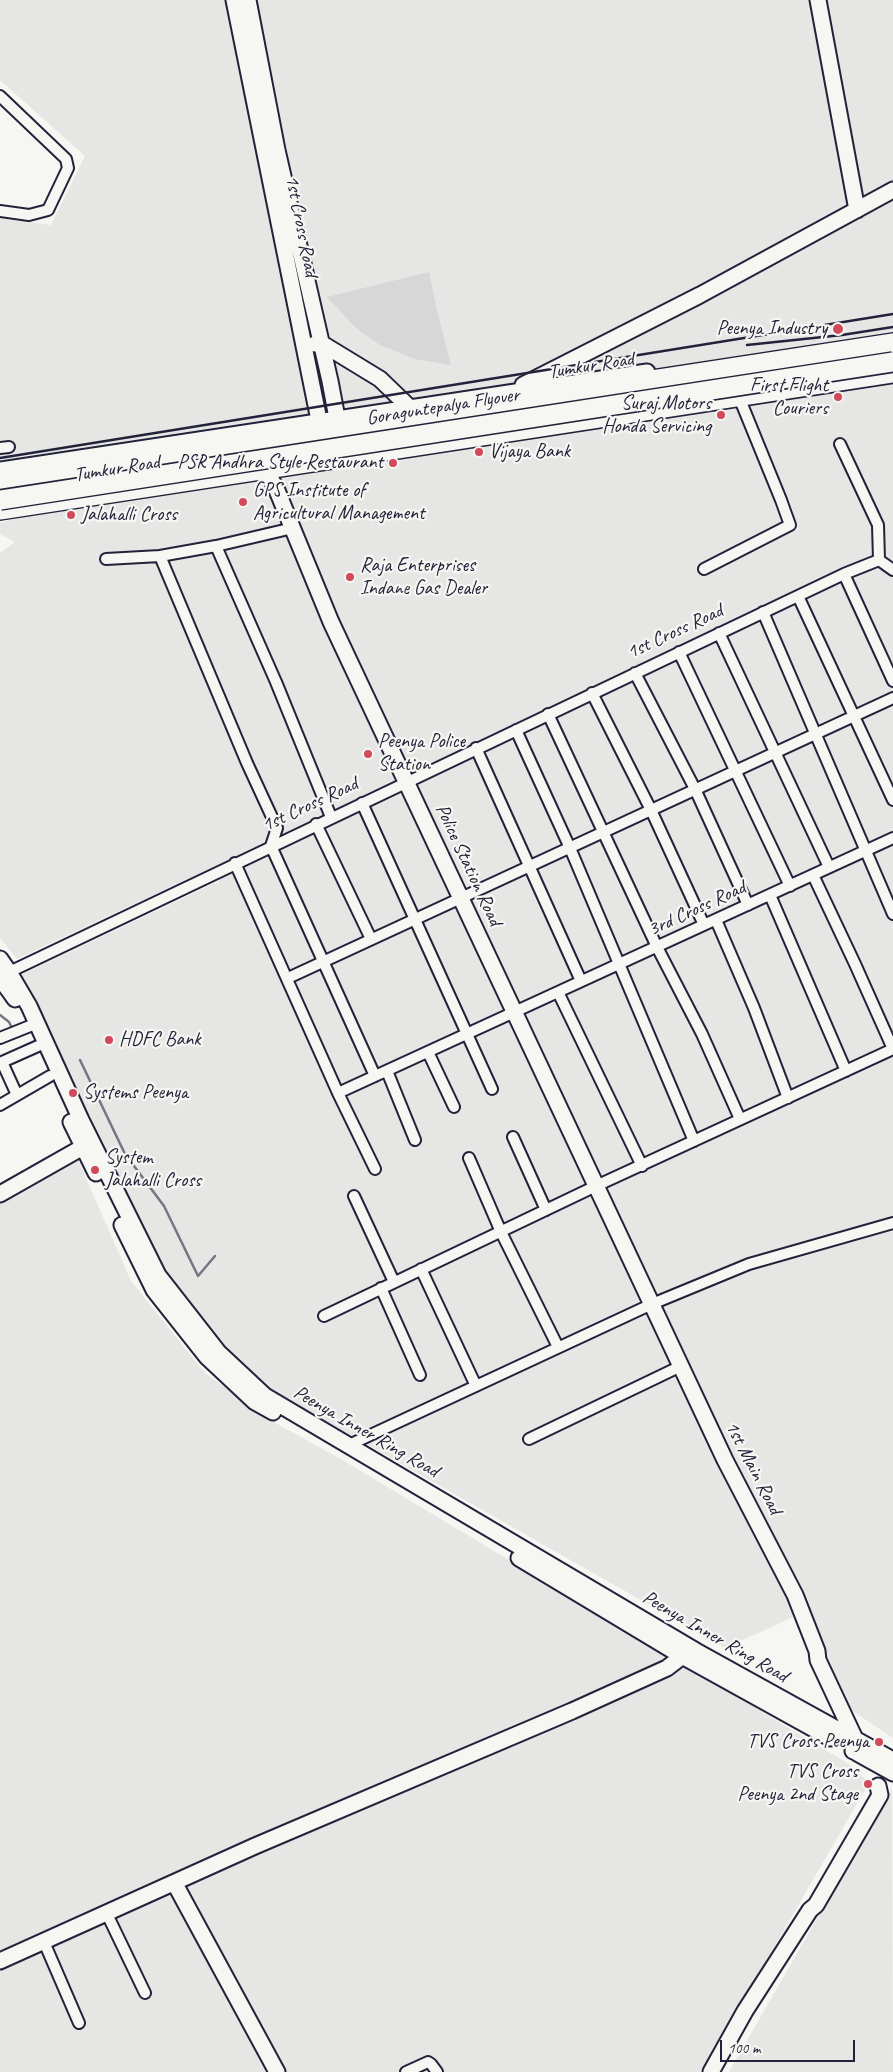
<!DOCTYPE html>
<style>
body{margin:0}
#map{position:relative;width:893px;height:2072px;overflow:hidden;background:#f6f6f2;font-family:Caveat,sans-serif}
canvas{display:block}
.scale{position:absolute;left:720px;top:2040px;width:135px;height:22px;box-sizing:border-box;border:2px solid #22223b;border-top:0;padding-left:6px;font-size:15px;line-height:18px;white-space:nowrap;color:#22223b;-webkit-text-stroke:4px #f6f6f2;paint-order:stroke}
</style>
<div id="map">
<canvas width="893" height="2072"></canvas>
<div class="scale">100 m</div>
</div>
<script>
const c = document.querySelector('canvas').getContext('2d');
c.lineJoin = 'round';
function fillPath(path, color) {
  c.fillStyle = color;
  c.fill(path, 'evenodd');
}
function shape(rows) {
  const path = new Path2D();
  for (const r of rows) {
    path.moveTo(r[0], r[1]);
    for (let i = 2; i < r.length; i += 2) path.lineTo(r[i], r[i + 1]);
  }
  return path;
}
function trace(path, color, width, dash) {
  c.strokeStyle = color;
  c.lineWidth = width;
  c.lineCap = dash ? 'butt' : 'round';
  c.setLineDash(dash || []);
  c.stroke(path);
}
function label(font, color, halo, rows, align = 'center') {
  c.font = font + ' Caveat,sans-serif';
  c.lineWidth = 4.5;
  c.setLineDash([]);
  c.textBaseline = 'middle';
  c.strokeStyle = halo;
  c.fillStyle = color;
  for (const [text, x, y, turn = 0] of rows) {
    c.save();
    c.translate(x, y);
    c.rotate((+turn || 0) * Math.PI / 180);
    c.textAlign = isNaN(turn) ? turn : align;
    if (halo) c.strokeText(text, 0, 0);
    c.fillText(text, 0, 0);
    c.restore();
  }
}
const built = shape([
 [0,0,893,0,893,1738,851,1710,800,1614,725,1648,247,1376,166,1278,21,975,219,881,232,858,17,959,0,938,0,553,15,542,0,534,0,523,59,507,40,461,0,465,0,218,51,225,85,156,0,80],
 [78,1160,131,1281,205,1373,272,1421,346,1462,852,1766,869,1783,702,2072,0,2072,0,1203],
 [892,1788,893,2072,729,2072]
]);
const green = shape([
 [429,272,436,306,451,365,415,359,380,345,356,328,327,297]
]);
const stream = shape([
 [0,1015,9,1022,12,1028],
 [80,1060,125,1154,164,1206,198,1276,215,1256]
]);
const street = shape([
 [0,96,66,159,68,168,48,210,29,215,0,211],
 [840,444,878,525,879,560,893,570],
 [0,448,9,447],
 [293,528,216,546,160,556,247,763,277,828,271,846,375,1076],
 [216,546,276,682,331,817],
 [106,559,160,556],
 [704,569,790,525,781,500,741,402],
 [844,574,893,681],
 [798,596,893,800],
 [763,612,893,914],
 [719,633,829,867],
 [679,652,790,886],
 [635,673,695,789,748,905],
 [592,693,651,810,704,925],
 [548,714,657,947,702,1034,740,1119],
 [516,730,570,848,694,1141],
 [476,748,581,981],
 [362,803,492,1089],
 [316,824,371,939],
 [235,863,338,1093,375,1169],
 [813,875,855,964,893,1049],
 [770,895,846,1071],
 [716,920,754,1008,788,1098],
 [3,975,844,574,879,560],
 [288,978,893,698],
 [558,992,642,1166],
 [0,1038,30,1026],
 [428,1052,454,1107],
 [387,1071,415,1140],
 [338,1093,893,838],
 [17,1095,2,1062,38,1046],
 [0,1105,50,1076],
 [513,1137,546,1210],
 [469,1158,501,1232,558,1347],
 [354,1196,394,1282],
 [421,1269,476,1386],
 [381,1288,420,1375],
 [324,1316,596,1186,893,1049],
 [529,1439,681,1366],
 [349,1445,652,1304,749,1264,893,1223],
 [107,1914,145,1993],
 [44,1942,79,2023],
 [406,2072,428,2062,431,2064,437,2072]
]);
const secondary = shape([
 [234,0,321,430],
 [248,0,277,150,330,381,337,418,340,457],
 [818,0,857,210],
 [315,344,321,343,380,379,409,407],
 [523,385,700,295,893,190],
 [260,440,265,469,276,488,331,622,725,1460,795,1595,817,1651,818,1660,856,1741,853,1751],
 [0,470,647,372],
 [0,959,9,972,29,1006,81,1120,158,1275,219,1353,265,1396,696,1651,893,1760],
 [0,978,15,999],
 [71,1122,96,1173],
 [0,1194,90,1143],
 [122,1225,154,1290,207,1357,255,1402,273,1412],
 [519,1558,682,1656,830,1738],
 [857,1753,893,1773],
 [175,1884,277,2072],
 [0,1961,255,1846,572,1711,667,1668,689,1651],
 [711,2072,745,2011,810,1910,816,1905,880,1795,878,1786]
]);
const highway = shape([
 [0,480,893,343],
 [0,510,893,373]
]);
const rail = shape([
 [747,345,842,335,893,327],
 [0,458,893,314]
]);
const highwayBridge = shape([
 [0,500,893,362]
]);
const markers = [
 [838,329,6,"#d1495b"],
 [838,397,5,"#d1495b"],
 [721,415,5,"#d1495b"],
 [479,452,5,"#d1495b"],
 [393,463,5,"#d1495b"],
 [243,502,5,"#d1495b"],
 [71,515,5,"#d1495b"],
 [350,577,5,"#d1495b"],
 [368,754,5,"#d1495b"],
 [109,1040,5,"#d1495b"],
 [73,1093,5,"#d1495b"],
 [95,1170,5,"#d1495b"],
 [879,1742,5,"#d1495b"],
 [868,1784,5,"#d1495b"]
];
const streetNames = [
 ["1st Cross Road",301,226,79],
 ["Tumkur Road",591,366,-9],
 ["Goraguntepalya Flyover",443,407,-9],
 ["Tumkur Road",117,469,-9],
 ["1st Cross Road",675,632,-25],
 ["1st Cross Road",310,805,-25],
 ["Police Station Road",468,865,65],
 ["3rd Cross Road",697,909,-25],
 ["Peenya Inner Ring Road",366,1432,30],
 ["1st Main Road",753,1468,63],
 ["Peenya Inner Ring Road",715,1637,30]
];
const poiNames = [
 ["Peenya Industry",827,329,"right"],
 ["First Flight",828,386,"right"],
 ["Couriers",828,409,"right"],
 ["Suraj Motors",711,404,"right"],
 ["Honda Servicing",711,427,"right"],
 ["Vijaya Bank",489,452],
 ["PSR Andhra Style Restaurant",383,463,"right"],
 ["GPS Institute of",253,491],
 ["Agricultural Management",253,514],
 ["Jalahalli Cross",81,515],
 ["Raja Enterprises",360,566],
 ["Indane Gas Dealer",360,589],
 ["Peenya Police",378,742],
 ["Station",378,765],
 ["HDFC Bank",119,1040],
 ["Systems Peenya",83,1093],
 ["System",105,1158],
 ["Jalahalli Cross",105,1181],
 ["TVS Cross Peenya",869,1742,"right"],
 ["TVS Cross",858,1772,"right"],
 ["Peenya 2nd Stage",858,1795,"right"]
];
fillPath(built, '#e6e6e4');
fillPath(green, '#d7d7d7');
trace(stream, '#757583', 2.5);
trace(street, '#22223b', 14);
trace(secondary, '#22223b', 19);
trace(highway, '#22223b', 22);
trace(street, '#f6f6f2', 10);
trace(secondary, '#f6f6f2', 15);
trace(highway, '#f6f6f2', 19);
trace(rail, '#22223b', 2.5);
trace(highwayBridge, '#22223b', 22, []);
trace(highwayBridge, '#f6f6f2', 19);
for (const [x, y, r, color] of markers) {
  const dot = new Path2D();
  dot.arc(x, y, r, 0, 2 * Math.PI);
  c.fillStyle = color;
  c.fill(dot);
  trace(dot, '#f6f6f2', 2);
}
label('20px', '#22223b', '#f6f6f2', streetNames);
label('20px', '#22223b', '#f6f6f2', poiNames, 'left');
</script>
